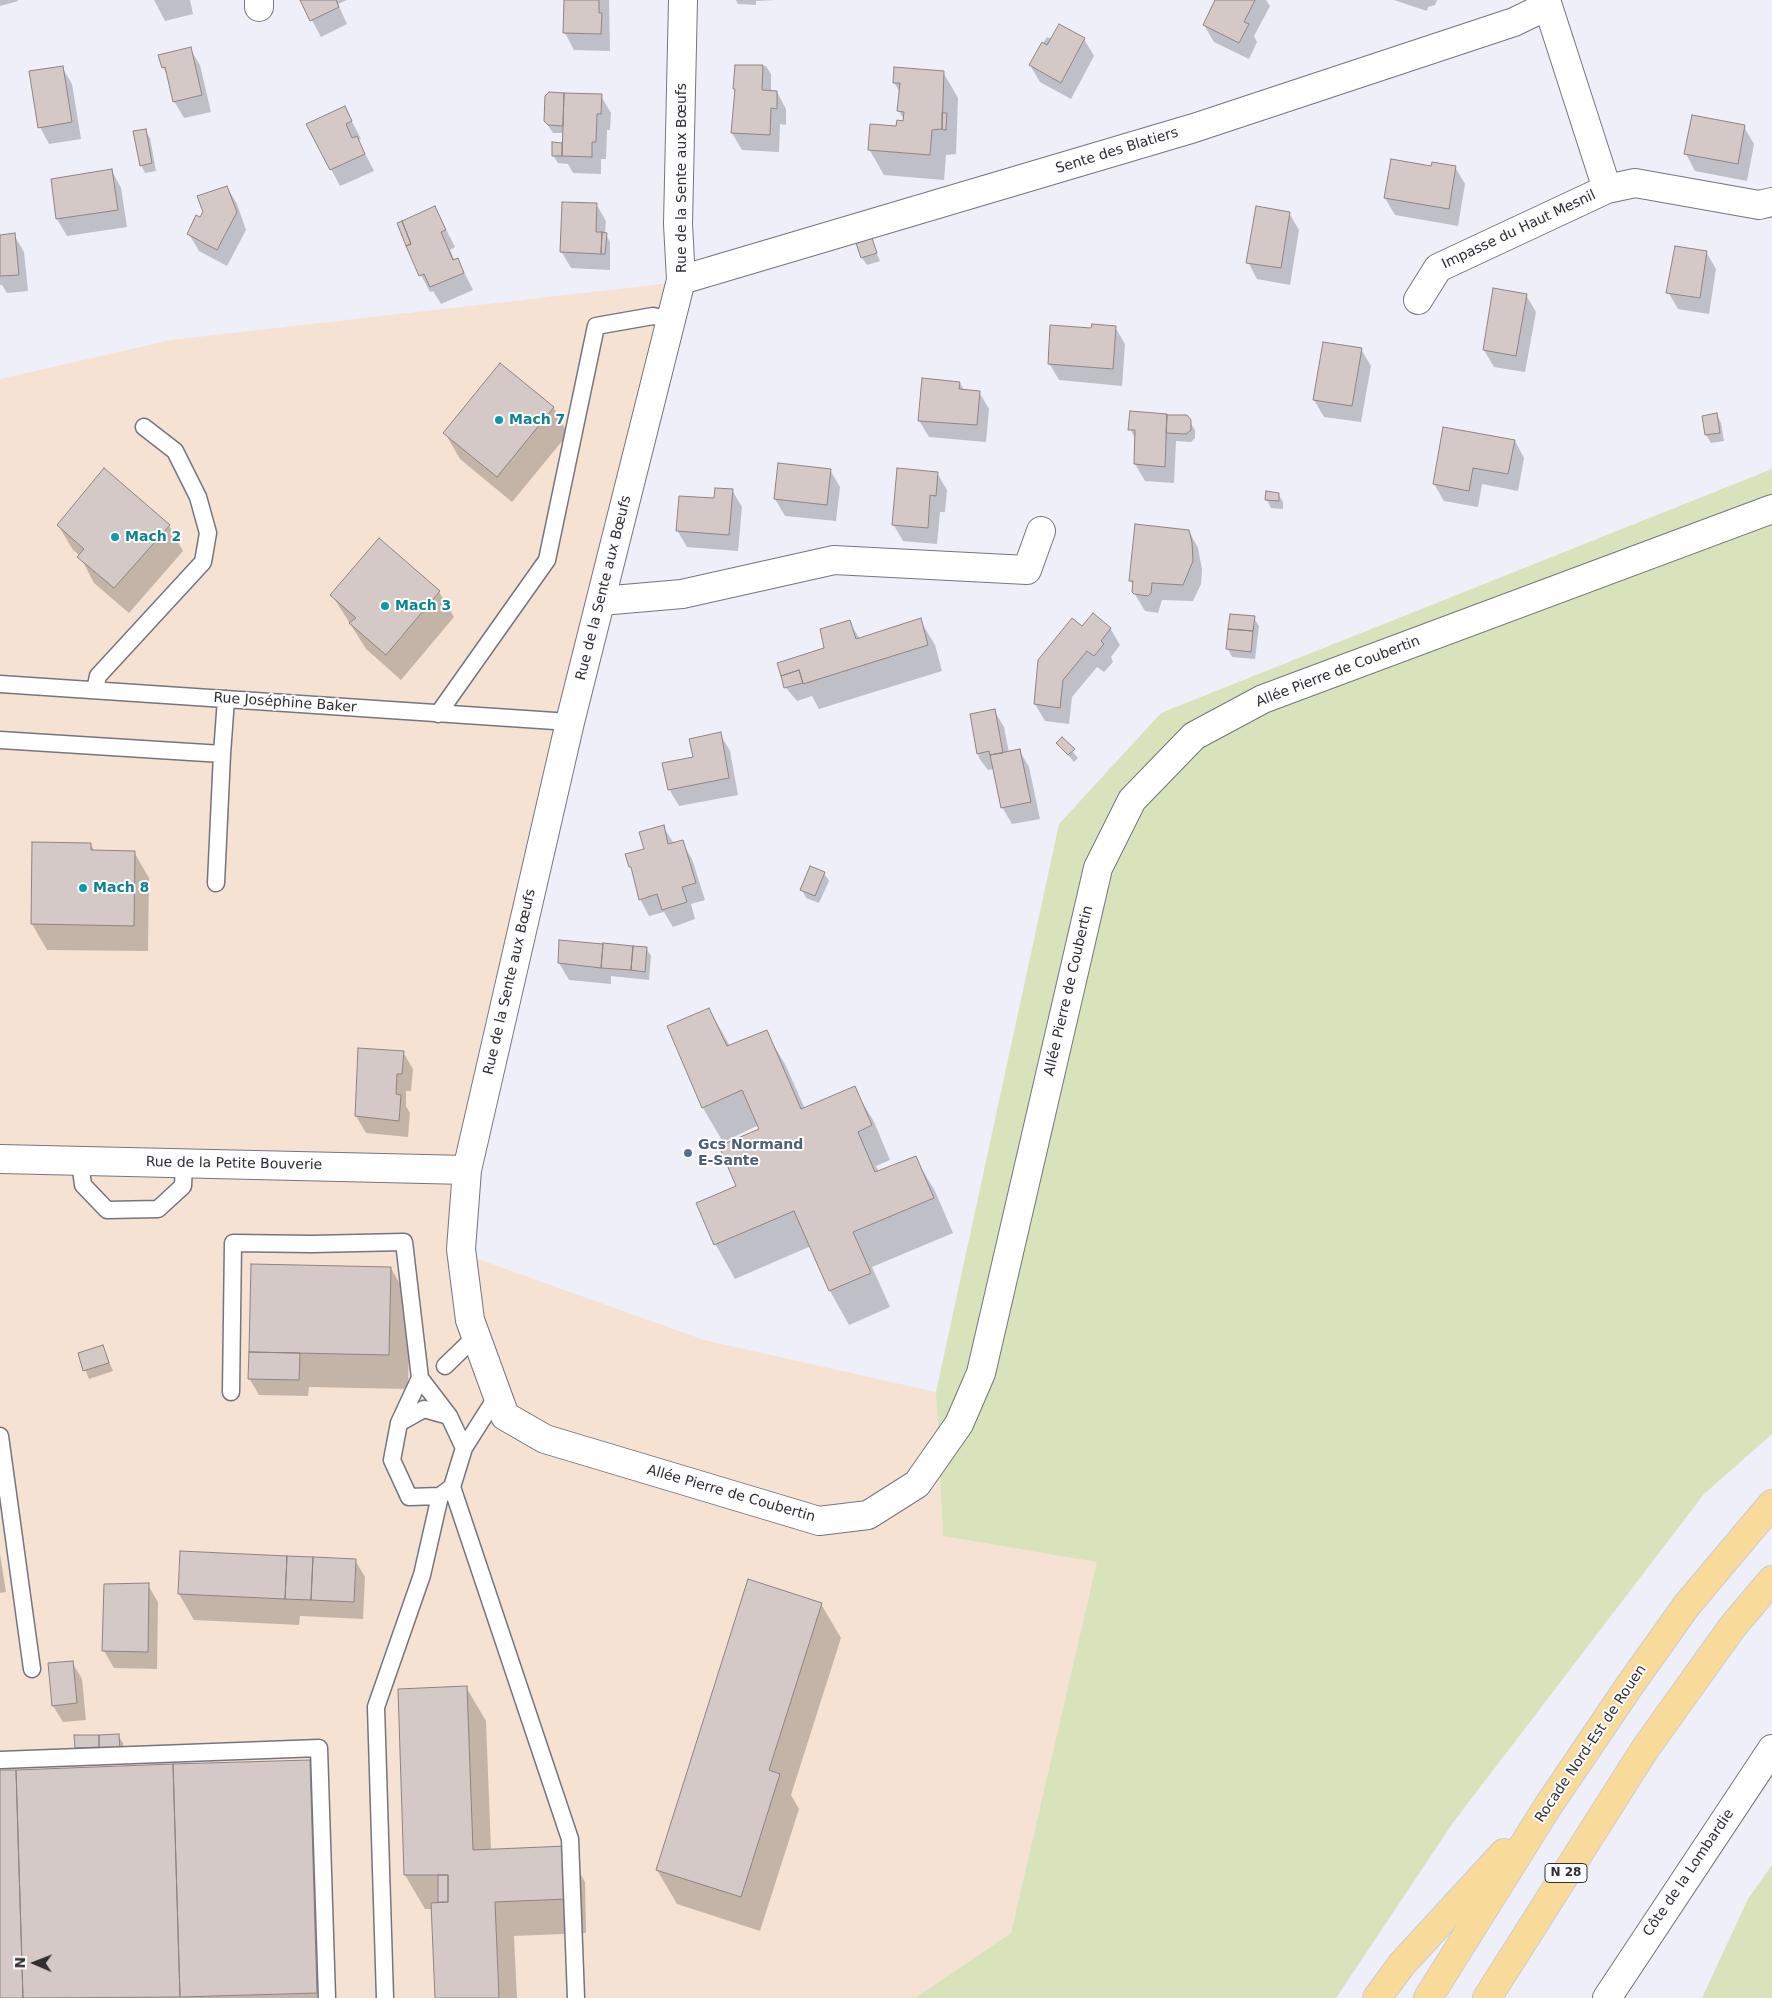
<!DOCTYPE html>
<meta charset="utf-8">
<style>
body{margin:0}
#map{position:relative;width:1772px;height:1998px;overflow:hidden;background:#efeff9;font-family:"DejaVu Sans",sans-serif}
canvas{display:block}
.north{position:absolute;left:10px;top:1938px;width:50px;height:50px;-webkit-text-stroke:4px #fdfdff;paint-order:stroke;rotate:271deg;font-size:14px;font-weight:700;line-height:20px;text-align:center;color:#2f2f33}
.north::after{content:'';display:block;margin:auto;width:18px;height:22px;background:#2f2f33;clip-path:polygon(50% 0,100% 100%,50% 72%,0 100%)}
</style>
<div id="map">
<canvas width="1772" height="1998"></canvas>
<div class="north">N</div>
</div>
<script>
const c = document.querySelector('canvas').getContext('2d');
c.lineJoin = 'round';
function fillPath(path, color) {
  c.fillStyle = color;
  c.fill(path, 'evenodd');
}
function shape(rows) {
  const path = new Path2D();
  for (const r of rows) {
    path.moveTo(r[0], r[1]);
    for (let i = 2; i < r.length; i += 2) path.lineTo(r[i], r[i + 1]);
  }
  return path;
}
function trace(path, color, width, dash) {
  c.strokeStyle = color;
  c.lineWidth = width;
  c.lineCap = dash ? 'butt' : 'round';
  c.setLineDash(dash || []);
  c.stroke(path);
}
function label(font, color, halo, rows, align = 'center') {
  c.font = font + ' "DejaVu Sans",sans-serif';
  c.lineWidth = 4;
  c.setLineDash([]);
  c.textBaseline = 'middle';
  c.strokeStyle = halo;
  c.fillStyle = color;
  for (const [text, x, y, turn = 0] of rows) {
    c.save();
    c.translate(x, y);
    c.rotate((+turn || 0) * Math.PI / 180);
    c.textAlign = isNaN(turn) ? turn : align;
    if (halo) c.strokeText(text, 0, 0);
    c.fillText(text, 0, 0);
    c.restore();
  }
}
const commercial = shape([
 [671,283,553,740,480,1045,458,1181,453,1250,704,1340,936,1392,943,1535,1098,1561,1011,1933,915,1998,0,1998,0,379,171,340]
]);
const green = shape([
 [1772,469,1772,1434,1704,1494,1452,1824,1336,1998,915,1998,1011,1933,1097,1562,943,1536,936,1392,1059,824,1161,713],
 [1772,1865,1772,1998,1702,1998,1748,1899]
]);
const shadow = shape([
 [0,0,17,0,18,1,0,6],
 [154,0,190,0,193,14,165,21],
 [301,0,347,0,338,4,347,24,321,37],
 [566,0,609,0,610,51,574,50,565,33],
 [736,0,776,0,756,1,756,5,738,4],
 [1217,0,1266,0,1270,6,1254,36,1257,42,1249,59,1214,42,1204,25],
 [1394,0,1437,0,1435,5,1428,7,1427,11],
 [1060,25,1084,39,1094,56,1071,99,1040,82,1030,65,1047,37,1052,39],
 [190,49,200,65,211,112,184,118,174,101,168,77,163,67],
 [766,66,771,74,771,92,777,92,786,109,786,125,780,124,779,152,742,150,732,133,736,67],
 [62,67,72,84,81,139,49,144,40,127],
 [943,72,958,98,956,154,946,155,944,180,884,175,869,149,905,122,899,111,900,93,894,82],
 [601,96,611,113,610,130,607,130,606,159,601,159,601,174,573,173,568,164,558,163,553,155,561,144,563,148,564,133,553,133,545,121],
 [345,108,361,139,358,140,374,171,340,186,331,169],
 [1744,127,1754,144,1747,181,1695,171,1686,154],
 [145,130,150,138,156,171,145,173,141,165],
 [1455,167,1465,184,1458,226,1395,215,1385,198],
 [112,171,121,188,127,227,67,236,57,219,52,180],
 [227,187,237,204,246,230,227,266,199,251,189,234],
 [596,204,606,221,605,233,610,242,610,270,571,268,561,251],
 [435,208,455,247,450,250,455,261,458,260,473,290,441,304,433,291,430,292,421,275],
 [1289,213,1299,230,1290,285,1257,279,1248,262],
 [14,235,24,252,28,291,7,293,2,285,0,285,0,236],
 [870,237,880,261,867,265,862,258],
 [1706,252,1716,269,1709,314,1678,309,1668,292],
 [1494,289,1526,295,1536,312,1525,372,1494,367,1484,350],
 [1115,327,1125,344,1122,386,1059,380,1049,363,1092,329],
 [1361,349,1371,366,1361,422,1324,417,1314,400],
 [500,365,554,408,568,434,512,502,460,459,445,433],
 [960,383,964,390,979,392,989,409,986,442,929,437,919,420],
 [1717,415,1721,423,1724,441,1711,443,1706,435,1704,417],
 [1167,416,1186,416,1195,430,1195,438,1191,442,1176,441,1174,483,1145,481,1135,464,1136,440,1130,429],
 [1515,441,1524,458,1518,491,1482,484,1478,507,1444,501,1434,484],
 [830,470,840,487,836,521,785,516,775,499],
 [937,473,947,490,945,512,940,512,937,544,903,541,893,524],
 [732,490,742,507,738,551,687,547,677,530,715,500],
 [1278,494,1283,502,1283,509,1271,508,1267,500],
 [58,525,169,526,183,551,129,613,94,583,80,556,73,550],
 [1189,531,1198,548,1202,569,1201,584,1193,601,1162,600,1158,613,1145,611,1133,591,1134,586,1130,580],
 [439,592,454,617,401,680,366,649,332,595],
 [1254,618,1259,626,1255,659,1232,657,1228,649],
 [920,620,935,645,942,671,819,709,812,696,797,701,786,688,778,663,826,649,849,622,860,639],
 [1083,628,1110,628,1120,645,1111,657,1113,662,1104,672,1097,667,1072,697,1069,724,1045,721,1035,704],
 [994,710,1004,727,1009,753,1019,750,1029,767,1040,819,1012,824,1002,807,994,769,988,770,979,758,971,715],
 [720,734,730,751,738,795,679,806,669,789,694,758],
 [1062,739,1078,758,1074,762,1058,743],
 [663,826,674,844,682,842,692,859,705,900,691,904,695,919,673,927,664,912,649,916,640,899,631,867],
 [91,845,95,852,134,852,149,878,148,951,47,950,32,924],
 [824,873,829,881,819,903,806,898,802,890],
 [646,948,651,956,649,980,611,976,611,984,569,980,559,963],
 [709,1009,730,1046,766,1032,786,1066,805,1109,854,1088,874,1122,890,1160,876,1166,879,1172,915,1158,935,1191,953,1233,872,1267,890,1307,849,1325,830,1291,811,1246,735,1279,716,1245,698,1204,738,1187,761,1130,759,1125,723,1142,703,1108,669,1026],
 [360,1050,403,1052,413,1069,411,1091,406,1091,406,1106,410,1113,408,1137,366,1133,356,1116],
 [391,1268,410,1302,408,1389,309,1387,308,1396,259,1395,249,1378],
 [103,1347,113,1371,89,1379,79,1354],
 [0,1554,6,1592,0,1593],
 [355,1560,365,1577,363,1619,300,1616,299,1625,194,1620,179,1594],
 [148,1585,158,1602,157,1669,114,1668,104,1651],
 [821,1604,841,1638,791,1795,799,1809,760,1931,677,1904,657,1870],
 [72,1662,82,1679,86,1720,63,1722,53,1706],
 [466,1687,486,1721,491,1850,566,1848,585,1882,586,1933,514,1936,517,1998,436,1998,432,1909,425,1909,405,1875],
 [118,1735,123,1743,124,1758,81,1755,76,1747],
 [309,1761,329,1795,335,1998,0,1998,0,1771]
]);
const building = shape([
 [300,0,336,0,339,7,310,21,300,0],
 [564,0,599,0,599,13,602,13,601,34,563,33,564,0],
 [1215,0,1255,0,1244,22,1249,24,1239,43,1203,25,1215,0],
 [1059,24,1085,38,1061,83,1029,65,1042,42,1047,45,1059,24],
 [191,47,202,95,173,102,165,67,162,68,158,55,191,47],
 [735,65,763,65,762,90,777,91,777,109,771,108,770,135,731,133,735,89,733,89,735,65],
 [63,66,72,122,38,128,29,71,63,66],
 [894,67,944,71,942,129,932,130,930,155,868,150,870,124,896,126,897,120,903,121,904,112,897,111,900,83,893,83,894,67],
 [549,92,564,93,563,126,548,125,544,121,545,96,549,92],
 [564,93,602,94,601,114,597,114,596,142,592,142,592,157,562,156,564,93],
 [345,106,352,121,346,124,352,138,357,136,365,154,330,170,306,124,345,106],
 [942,113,947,113,946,130,942,129,942,113],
 [1692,115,1745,125,1738,164,1684,154,1692,115],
 [146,129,152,163,140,166,133,131,146,129],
 [552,142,562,143,562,156,552,156,552,142],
 [1391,159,1431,166,1432,162,1456,166,1449,209,1384,198,1391,159],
 [112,169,118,210,56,219,51,179,112,169],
 [227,186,237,212,217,250,187,234,196,215,200,217,203,212,197,196,227,186],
 [562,202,597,203,596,232,602,232,601,254,560,252,562,202],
 [435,206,446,230,441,232,453,260,458,258,464,273,430,287,424,274,419,276,406,246,411,244,402,221,435,206],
 [1256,206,1290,212,1281,268,1246,263,1256,206],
 [402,221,411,244,406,246,397,223,402,221],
 [602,232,607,233,605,254,601,254,602,232],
 [15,233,19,275,0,276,0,235,15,233],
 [871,235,877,253,861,258,855,240,871,235],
 [1675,246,1707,251,1700,298,1666,293,1675,246],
 [1493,288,1527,294,1516,356,1483,350,1493,288],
 [1092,324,1116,326,1113,369,1048,364,1050,325,1091,328,1092,324],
 [1323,342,1362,348,1352,406,1313,400,1323,342],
 [500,363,554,407,497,477,443,433,500,363],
 [922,378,960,382,959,389,980,391,977,425,918,421,922,378],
 [1130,411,1167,414,1165,467,1134,464,1135,430,1128,430,1130,411],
 [1717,413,1720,433,1705,435,1702,416,1717,413],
 [1167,415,1187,415,1191,420,1191,430,1186,434,1166,433,1167,415],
 [1443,427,1515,440,1508,474,1473,468,1469,491,1433,484,1443,427],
 [778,463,831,469,827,505,774,499,778,463],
 [104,468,170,525,114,588,77,557,84,549,57,525,104,468],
 [897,468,938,472,936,496,930,495,928,528,892,525,897,468],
 [715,488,733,489,729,535,676,531,679,496,714,498,715,488],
 [1266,491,1279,493,1279,501,1265,500,1266,491],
 [1135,524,1189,530,1192,542,1193,561,1183,585,1152,583,1151,593,1148,596,1134,594,1132,592,1133,581,1129,581,1135,524],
 [379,538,440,591,386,655,349,623,356,618,330,595,379,538],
 [1093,613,1111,628,1101,641,1104,644,1094,656,1087,651,1063,680,1060,708,1034,704,1038,660,1072,618,1082,626,1093,613],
 [1230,614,1255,616,1253,631,1228,629,1230,614],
 [921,618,928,645,803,684,799,670,781,676,777,663,824,648,820,629,850,620,856,639,921,618],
 [1228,629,1253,631,1251,652,1226,649,1228,629],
 [799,670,803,683,784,688,781,676,799,670],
 [995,709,1003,753,990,755,989,751,977,754,970,714,995,709],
 [721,732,729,778,668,790,662,763,693,757,689,739,721,732],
 [1062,737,1075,749,1068,755,1056,743,1062,737],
 [1020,749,1031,802,1001,808,990,755,1020,749],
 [664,825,668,844,683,840,696,883,682,887,687,902,662,910,657,894,639,900,631,867,629,867,625,854,644,849,639,832,664,825],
 [32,842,91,843,91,850,135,851,134,926,31,924,32,842],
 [810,866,825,872,815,896,800,890,810,866],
 [559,940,603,944,601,968,558,963,559,940],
 [603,943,633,946,631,970,601,968,603,943],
 [633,946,647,947,645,972,631,970,633,946],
 [709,1008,727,1046,767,1030,801,1109,855,1086,872,1125,858,1132,875,1172,916,1156,934,1198,853,1232,871,1273,829,1291,794,1211,714,1245,696,1203,736,1186,719,1146,759,1129,742,1090,702,1108,667,1026,709,1008],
 [358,1048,404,1051,402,1074,397,1074,396,1094,401,1095,399,1121,355,1116,358,1048],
 [251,1264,391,1267,389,1355,249,1352,251,1264],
 [103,1345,109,1363,83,1371,78,1353,103,1345],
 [249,1352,300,1353,299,1380,248,1379,249,1352],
 [180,1551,287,1556,285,1599,178,1594,180,1551],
 [287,1556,313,1557,311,1600,285,1599,287,1556],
 [313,1557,356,1559,354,1602,311,1600,313,1557],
 [748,1579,822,1603,769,1770,780,1774,741,1897,656,1870,748,1579],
 [149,1583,148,1652,102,1651,104,1584,149,1583],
 [73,1661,77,1703,52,1706,48,1663,73,1661],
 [467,1686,473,1850,566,1846,567,1899,495,1902,499,1998,435,1998,431,1903,448,1902,448,1875,404,1875,398,1689,467,1686],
 [119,1734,120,1750,99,1751,99,1735,119,1734],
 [74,1735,99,1735,99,1747,75,1748,74,1735],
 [310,1760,317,1993,180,1997,173,1764,310,1760],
 [173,1764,180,1997,23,1998,16,1770,173,1764],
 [0,1770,16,1770,23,1998,0,1998,0,1770],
 [438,1875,448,1875,448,1902,438,1902,438,1875]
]);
const service = shape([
 [0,684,570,722],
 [95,690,98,676,203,562,208,533,198,497,175,451,144,427],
 [438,714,547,560,596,326,653,316,671,320],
 [0,740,222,754,226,699],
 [216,883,222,754],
 [80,1161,83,1185,107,1210,158,1209,183,1186,184,1163],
 [445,1366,476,1336],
 [420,1378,399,1423,392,1460,409,1497,440,1496,452,1487,464,1448,497,1396],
 [231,1392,233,1243,312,1244,404,1242,420,1378,449,1416],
 [399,1423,424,1409,449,1416,464,1448],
 [0,1436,32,1669],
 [452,1487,570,1839,576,1998],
 [0,1760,319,1748,327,1998],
 [385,1998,376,1707,422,1575,440,1496]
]);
const minor = shape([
 [683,0,678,224,681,280,570,722,467,1170,461,1249,470,1320,505,1416,545,1439,819,1521,868,1515,917,1484,959,1424,981,1373,1098,868,1132,800,1194,736,1263,699,1772,509],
 [1546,0,1607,189],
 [259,7,259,0],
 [681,280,1194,128,1514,22,1547,6],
 [1418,300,1438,268,1607,189,1635,183,1759,205,1772,202],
 [601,601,682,594,834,560,1027,570,1041,531],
 [0,1159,467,1170]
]);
const secondary = shape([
 [1607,1998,1772,1749]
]);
const trunk = shape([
 [1377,1998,1402,1964,1504,1853],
 [1428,1998,1548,1806,1630,1685,1687,1605,1772,1504],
 [1487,1998,1645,1749,1733,1626,1772,1580]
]);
const markers = [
 [499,420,5,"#0f9aa8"],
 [115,537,5,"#0f9aa8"],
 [385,606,5,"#0f9aa8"],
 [83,888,5,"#0f9aa8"],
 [688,1153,5,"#5c6f8a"]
];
const shields = [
 [1566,1873,42]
];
const shieldNames = [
 ["N 28",1566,1873]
];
const streetNames = [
 ["Sente des Blatiers",1117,151,-17],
 ["Rue de la Sente aux Bœufs",682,178,-90],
 ["Impasse du Haut Mesnil",1519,230,-25],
 ["Rue de la Sente aux Bœufs",604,588,-76],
 ["Allée Pierre de Coubertin",1338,672,-21],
 ["Rue Joséphine Baker",285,703,4],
 ["Rue de la Sente aux Bœufs",510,982,-77],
 ["Allée Pierre de Coubertin",1069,991,-77],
 ["Rue de la Petite Bouverie",234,1164,1],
 ["Allée Pierre de Coubertin",731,1494,16],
 ["Rocade Nord-Est de Rouen",1591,1744,-56],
 ["Côte de la Lombardie",1689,1873,-56]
];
const cultureNames = [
 ["Mach 7",509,420],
 ["Mach 2",125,537],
 ["Mach 3",395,606],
 ["Mach 8",93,888]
];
const serviceNames = [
 ["Gcs Normand",698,1145],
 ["E-Sante",698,1161]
];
fillPath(commercial, '#f6e2d3');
fillPath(green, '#d8e2bb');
fillPath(shadow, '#0003');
fillPath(building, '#d4c9c6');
trace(building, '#8f8482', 1);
trace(service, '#75757e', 19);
trace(minor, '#75757e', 30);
trace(secondary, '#75757e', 30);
trace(trunk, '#cdcdce', 30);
trace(service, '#fff', 16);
trace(minor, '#fff', 28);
trace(secondary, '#fff', 28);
trace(trunk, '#f8da9a', 28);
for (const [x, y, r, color] of markers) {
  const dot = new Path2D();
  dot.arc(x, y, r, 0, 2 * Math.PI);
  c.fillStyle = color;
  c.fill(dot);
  trace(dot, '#fdfdff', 2);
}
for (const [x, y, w] of shields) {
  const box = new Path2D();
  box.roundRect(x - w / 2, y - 9.5, w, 19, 4);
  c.fillStyle = '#fdfdff';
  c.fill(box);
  trace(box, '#2f2f33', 1);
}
label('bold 12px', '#2f2f33', null, shieldNames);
label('14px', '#2f2f33', '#fdfdff', streetNames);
label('bold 14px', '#0d838f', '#fdfdff', cultureNames, 'left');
label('bold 14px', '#4e5e75', '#fdfdff', serviceNames, 'left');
</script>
